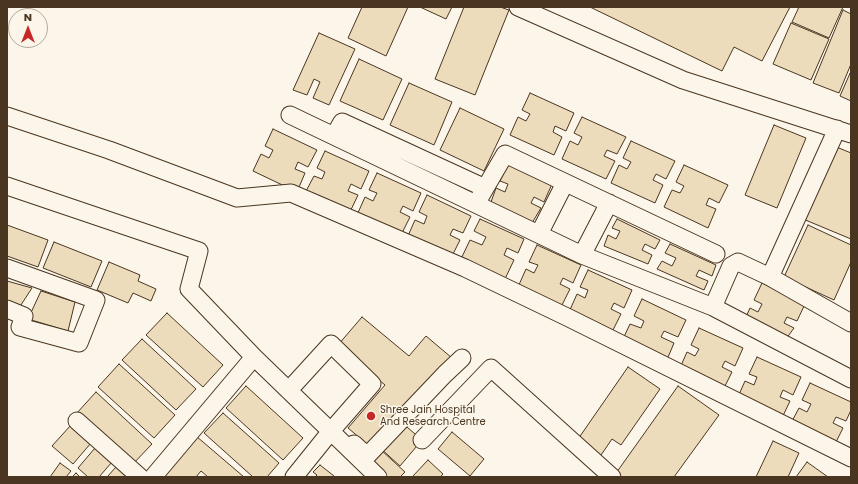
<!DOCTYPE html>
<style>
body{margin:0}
#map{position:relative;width:858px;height:484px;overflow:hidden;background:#fbf6e9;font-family:Poppins,sans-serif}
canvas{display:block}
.frame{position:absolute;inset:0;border:8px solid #4a3520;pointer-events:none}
.north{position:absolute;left:8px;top:8px;width:40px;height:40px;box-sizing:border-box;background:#fbf6e9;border:1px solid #b4a999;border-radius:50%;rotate:0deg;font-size:11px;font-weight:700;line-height:16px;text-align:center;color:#4a3520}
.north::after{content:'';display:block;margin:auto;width:14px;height:18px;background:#c62828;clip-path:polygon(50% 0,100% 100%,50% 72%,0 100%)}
</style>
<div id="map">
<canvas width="858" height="484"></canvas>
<div class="frame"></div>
<div class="north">N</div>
</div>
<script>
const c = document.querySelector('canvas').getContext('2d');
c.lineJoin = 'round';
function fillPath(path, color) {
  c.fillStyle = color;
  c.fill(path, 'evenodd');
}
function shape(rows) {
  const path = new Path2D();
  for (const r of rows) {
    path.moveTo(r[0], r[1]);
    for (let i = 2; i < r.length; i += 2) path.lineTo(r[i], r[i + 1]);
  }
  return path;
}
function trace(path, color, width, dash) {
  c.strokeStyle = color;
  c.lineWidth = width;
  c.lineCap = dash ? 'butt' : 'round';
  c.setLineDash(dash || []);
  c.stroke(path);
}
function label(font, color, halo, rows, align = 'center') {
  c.font = font + ' Poppins,sans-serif';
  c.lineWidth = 3;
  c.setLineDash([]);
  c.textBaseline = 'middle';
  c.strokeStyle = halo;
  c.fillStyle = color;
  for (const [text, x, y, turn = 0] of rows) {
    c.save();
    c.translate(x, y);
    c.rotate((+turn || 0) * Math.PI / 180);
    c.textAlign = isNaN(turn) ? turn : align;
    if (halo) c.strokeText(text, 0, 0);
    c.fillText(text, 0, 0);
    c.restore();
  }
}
const building = shape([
 [362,7,408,7,386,56,348,38,362,7],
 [420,7,452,7,446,19,420,7],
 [464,7,500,7,509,10,475,95,435,79,464,7],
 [590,7,790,7,762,61,734,47,722,71,590,7],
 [799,7,843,7,829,38,792,22,799,7],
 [843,10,851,14,851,64,839,93,813,83,843,10],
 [791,23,829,39,811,80,773,64,791,23],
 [319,33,355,49,329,105,313,98,320,82,314,79,307,95,293,90,319,33],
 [359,59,402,79,383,120,340,101,359,59],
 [851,71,851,101,840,96,851,71],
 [409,83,452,102,434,145,390,125,409,83],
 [530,93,574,113,566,131,555,126,553,132,562,137,554,155,510,135,518,117,526,121,530,114,522,110,530,93],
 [460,108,504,129,484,171,440,150,460,108],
 [582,117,626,137,617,154,607,150,604,156,615,161,606,179,562,159,570,141,578,145,582,137,574,133,582,117],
 [774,125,806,138,777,208,745,195,774,125],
 [273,129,317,150,308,167,298,162,295,169,305,173,297,192,253,171,261,154,269,158,273,150,265,146,273,129],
 [631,141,675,161,666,179,656,174,653,180,663,185,655,203,611,183,619,165,627,169,631,162,623,158,631,141],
 [834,146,851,153,851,239,803,219,834,146],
 [325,151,369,171,361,189,351,184,348,191,358,195,349,214,305,193,314,176,322,179,325,172,317,168,325,151],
 [508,164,552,184,544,202,534,197,531,203,541,208,532,223,491,202,496,188,505,192,508,184,500,181,508,164],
 [684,165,728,185,719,203,709,198,706,205,716,209,708,228,664,207,672,190,680,193,684,186,676,182,684,165],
 [377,173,421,193,413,211,403,206,400,212,410,217,401,235,357,215,365,197,373,201,377,193,369,190,377,173],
 [427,195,471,216,463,233,453,229,450,235,460,240,451,258,407,238,415,220,424,224,427,216,419,212,427,195],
 [480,219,524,239,518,253,507,248,504,255,514,260,504,281,460,261,470,240,482,245,486,237,474,231,480,219],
 [617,219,660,240,655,249,645,244,642,250,652,255,648,264,604,246,608,235,616,239,620,231,612,228,617,219],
 [7,225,48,240,38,267,7,256,7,225],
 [808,225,851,245,851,262,834,300,784,277,808,225],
 [54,242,102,261,91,287,43,268,54,242],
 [670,244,716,265,712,276,699,270,696,276,708,281,704,290,657,269,662,261,672,266,676,258,665,253,670,244],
 [537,245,581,265,573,283,563,278,560,284,570,289,561,307,518,287,526,269,534,273,538,265,529,262,537,245],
 [109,262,140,275,138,281,156,289,151,301,133,293,128,303,97,290,109,262],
 [588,270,632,290,624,308,614,303,611,309,621,314,612,332,569,312,577,294,585,298,588,290,580,287,588,270],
 [7,281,32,288,19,308,7,303,7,281],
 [762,283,805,304,797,321,787,317,784,323,794,328,786,339,745,319,750,308,758,312,762,304,754,300,762,283],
 [41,291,75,302,68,331,28,319,41,291],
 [642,299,686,320,678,337,664,331,661,337,674,343,666,362,622,341,630,324,641,328,644,321,634,316,642,299],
 [167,313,223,365,203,387,146,335,167,313],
 [362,317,409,356,426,336,452,358,373,449,348,428,385,385,338,345,362,317],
 [699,328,743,348,735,366,725,361,722,367,732,372,723,390,679,370,687,352,695,356,699,349,691,345,699,328],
 [142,339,196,389,176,410,122,360,142,339],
 [757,357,801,377,793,395,783,390,780,397,790,401,781,420,737,399,745,381,754,385,757,377,749,374,757,357],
 [119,364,175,415,154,438,98,387,119,364],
 [628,367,660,389,621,445,612,439,599,458,576,442,628,367],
 [810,383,851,402,851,410,846,421,836,417,833,423,843,428,834,446,790,425,799,408,807,412,811,404,802,400,810,383],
 [246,386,303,438,283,460,226,408,246,386],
 [678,386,719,415,674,477,616,477,614,476,678,386],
 [96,392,152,444,131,466,76,414,96,392],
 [223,413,279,463,267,477,253,477,204,433,223,413],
 [400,421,422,440,400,466,378,446,400,421],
 [71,425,91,443,73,464,52,446,71,425],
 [452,432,484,459,470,476,438,449,452,432],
 [196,436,244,477,208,477,201,471,196,477,160,477,196,436],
 [773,441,799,453,788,477,756,477,773,441],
 [95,448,112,462,99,477,88,477,78,468,95,448],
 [380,449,405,472,400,477,383,477,368,462,380,449],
 [428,460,443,474,440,477,414,477,413,476,428,460],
 [807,462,828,477,796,477,807,462],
 [60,463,71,471,66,477,50,477,60,463],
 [320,465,334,476,333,477,315,477,317,475,313,472,320,465],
 [116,467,128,477,107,477,116,467],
 [76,473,80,477,72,477,76,473]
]);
const minor = shape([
 [518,7,683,80,851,134],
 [290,115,582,255,713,307,851,379],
 [7,116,109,150,237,198,291,193,465,268,567,317,851,458],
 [334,136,342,122,485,188],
 [7,186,199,251,189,289,254,357,378,477],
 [476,204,505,154,716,254],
 [539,234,565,183],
 [582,255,609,203],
 [7,268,96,300,79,343,20,327,24,316,7,309],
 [770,277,837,129],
 [713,307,731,266,738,262,770,277,851,323],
 [289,390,331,344,372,384,331,431,294,477],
 [77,421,140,477],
 [422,440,491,368,612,477],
 [354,444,367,456,445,374,462,358],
 [153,477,254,357]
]);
const markers = [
 [371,416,5,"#c62828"]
];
const poiNames = [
 ["Shree Jain Hospital",380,410],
 ["And Research Centre",380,422]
];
fillPath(building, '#ecdcbc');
trace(building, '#4a3520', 1);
trace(minor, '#4a3520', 19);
trace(minor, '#fbf6e9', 17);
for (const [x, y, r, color] of markers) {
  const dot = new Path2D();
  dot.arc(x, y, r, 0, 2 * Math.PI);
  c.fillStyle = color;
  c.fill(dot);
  trace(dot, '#fbf6e9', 1.5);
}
label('10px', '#4a3520', '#fbf6e9', poiNames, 'left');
</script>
